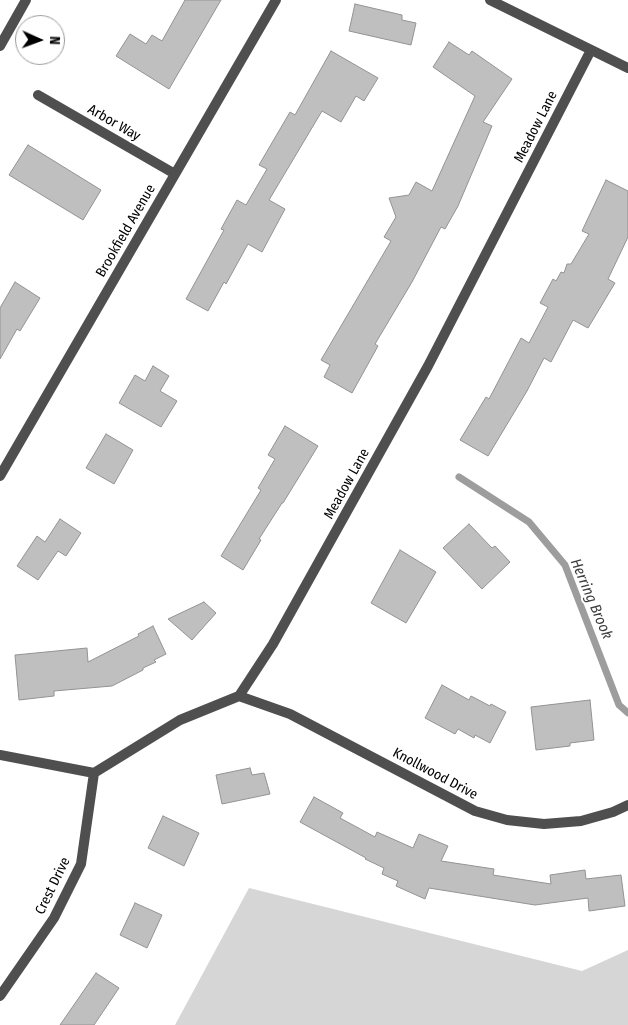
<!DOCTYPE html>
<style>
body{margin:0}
#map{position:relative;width:628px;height:1025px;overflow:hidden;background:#fff;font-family:"Fira Sans Condensed",sans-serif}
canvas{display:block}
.north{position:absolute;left:15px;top:15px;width:50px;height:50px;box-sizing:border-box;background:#fff;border:1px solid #999;border-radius:50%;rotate:92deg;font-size:14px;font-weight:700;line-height:20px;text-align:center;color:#000}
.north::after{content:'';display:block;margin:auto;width:18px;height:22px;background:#000;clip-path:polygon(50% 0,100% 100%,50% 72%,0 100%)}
</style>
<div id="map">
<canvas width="628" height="1025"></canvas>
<div class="north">N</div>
</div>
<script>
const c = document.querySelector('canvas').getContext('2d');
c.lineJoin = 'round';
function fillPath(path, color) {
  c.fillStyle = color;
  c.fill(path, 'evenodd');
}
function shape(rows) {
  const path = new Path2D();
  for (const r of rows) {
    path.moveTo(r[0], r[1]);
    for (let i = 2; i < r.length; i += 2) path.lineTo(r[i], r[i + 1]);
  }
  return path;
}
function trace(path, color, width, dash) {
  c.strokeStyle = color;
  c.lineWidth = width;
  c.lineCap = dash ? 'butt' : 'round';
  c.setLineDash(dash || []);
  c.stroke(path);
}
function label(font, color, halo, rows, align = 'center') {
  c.font = font + ' "Fira Sans Condensed",sans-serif';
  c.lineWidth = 4;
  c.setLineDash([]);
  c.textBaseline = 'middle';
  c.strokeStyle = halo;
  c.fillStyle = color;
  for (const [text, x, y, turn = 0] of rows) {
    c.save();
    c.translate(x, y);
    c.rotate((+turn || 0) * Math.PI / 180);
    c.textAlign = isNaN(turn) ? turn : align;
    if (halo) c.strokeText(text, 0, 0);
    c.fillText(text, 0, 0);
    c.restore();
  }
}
const green = shape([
 [249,888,582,971,628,950,628,1025,175,1025]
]);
const stream = shape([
 [459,477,529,522,565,565,619,705,628,713]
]);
const building = shape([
 [185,0,221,0,169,89,116,56,130,34,146,44,152,35,162,41,185,0],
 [355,4,402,15,402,20,416,23,411,45,349,31,355,4],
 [449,42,469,55,472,51,512,79,483,122,492,126,458,206,445,229,441,227,412,282,375,344,378,346,352,393,324,377,330,365,321,360,391,241,384,237,396,217,389,198,409,195,416,182,432,191,475,96,433,67,449,42],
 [331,51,378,78,364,101,356,96,341,122,322,111,269,200,285,209,262,252,248,244,226,284,224,282,208,311,186,299,224,230,221,229,237,200,246,205,267,169,259,165,290,112,295,115,331,51],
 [28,145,101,190,83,220,9,175,28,145],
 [606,180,628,191,628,237,608,279,615,283,588,328,573,320,551,362,544,358,527,391,488,456,460,440,486,397,489,399,521,338,529,343,548,307,540,303,553,279,556,281,561,272,564,273,567,264,571,264,589,234,582,231,606,180],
 [15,282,40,298,20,331,17,329,0,359,0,308,15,282],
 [153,366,169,376,160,391,177,401,161,427,119,403,135,375,145,381,153,366],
 [285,426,318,446,283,503,282,503,259,539,261,540,243,570,221,556,261,490,258,488,275,459,268,455,285,426],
 [106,434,133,450,114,484,86,468,106,434],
 [60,519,81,533,66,556,58,551,38,580,17,566,37,536,45,542,60,519],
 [469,524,492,548,495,546,510,562,482,589,443,548,469,524],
 [400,550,436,572,406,623,371,603,400,550],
 [204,602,216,613,192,640,168,619,204,602],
 [153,626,166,654,154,660,156,662,143,668,143,670,112,686,54,691,54,696,19,700,15,655,87,648,88,662,139,636,138,634,153,626],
 [442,685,469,700,471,696,490,706,491,704,506,712,490,743,475,735,474,738,458,729,455,734,425,718,442,685],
 [590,700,594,740,570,743,570,746,536,750,531,707,590,700],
 [250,768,252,775,264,773,270,794,222,804,216,775,250,768],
 [314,797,343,813,340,818,375,837,377,832,413,848,419,834,448,846,441,861,494,869,493,875,551,884,550,875,585,870,586,879,621,875,625,906,589,911,588,898,535,905,429,888,425,899,396,886,398,881,382,874,384,868,365,859,366,858,300,822,314,797],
 [163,816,199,833,184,866,148,848,163,816],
 [135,903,162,915,147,948,120,935,135,903],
 [96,973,119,988,94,1025,60,1025,96,973]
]);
const service = shape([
 [0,46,26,0]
]);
const minor = shape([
 [490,0,628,68],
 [38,95,175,174],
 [0,476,276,0],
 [239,696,290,714,475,811,507,820,544,824,581,821,613,812,628,805],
 [0,755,94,773,180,720,239,696,273,644,428,366,591,50],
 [0,996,54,918,81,864,94,773]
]);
const streetNames = [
 ["Arbor Way",114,123,30],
 ["Meadow Lane",536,127,-63],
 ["Brookfield Avenue",126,231,-60],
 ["Meadow Lane",347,484,-61],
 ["Knollwood Drive",435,774,28],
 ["Crest Drive",53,886,-64]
];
const waterNames = [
 ["Herring Brook",591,599,67]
];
fillPath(green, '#d6d6d6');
trace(stream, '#9d9d9d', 7);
fillPath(building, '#bfbfbf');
trace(building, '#939393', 1);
trace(service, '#4f4f4f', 10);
trace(minor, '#4f4f4f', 10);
label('14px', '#000', '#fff', streetNames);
label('italic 15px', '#3e3e3e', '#fff', waterNames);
</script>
